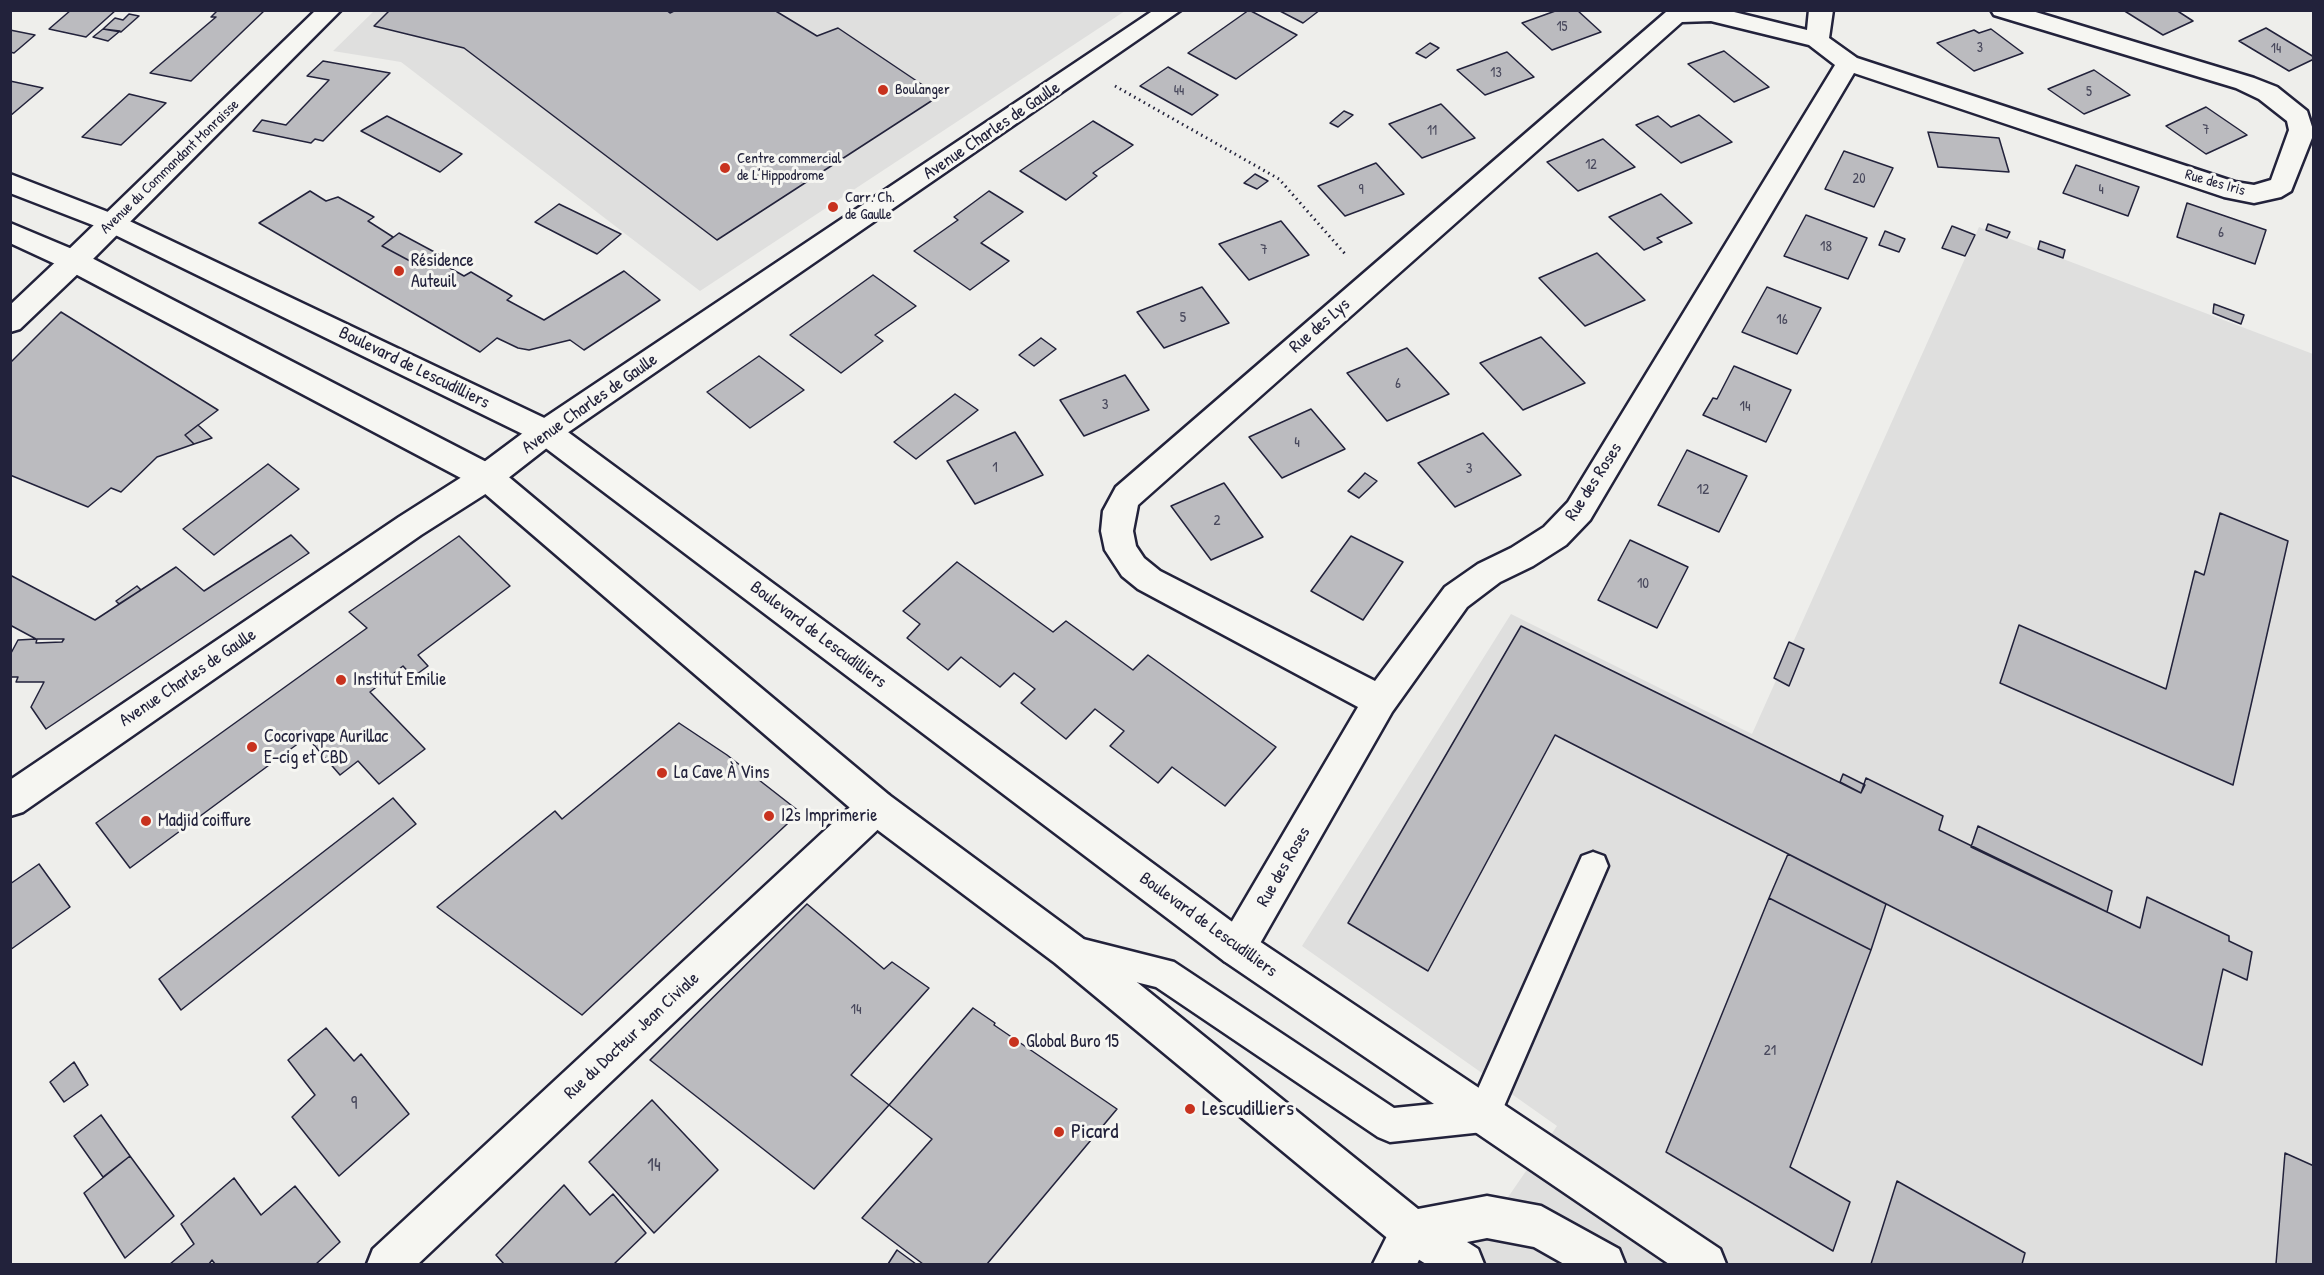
<!DOCTYPE html>
<meta charset="utf-8">
<style>
body{margin:0}
#map{position:relative;width:2324px;height:1275px;overflow:hidden;background:#eeeeeb;font-family:"Patrick Hand",sans-serif}
canvas{display:block}
.frame{position:absolute;inset:0;border:12px solid #22223b;pointer-events:none}
</style>
<div id="map">
<canvas width="2324" height="1275"></canvas>
<div class="frame"></div>
</div>
<script>
const c = document.querySelector('canvas').getContext('2d');
c.lineJoin = 'round';
function fillPath(path, color) {
  c.fillStyle = color;
  c.fill(path, 'evenodd');
}
function shape(rows) {
  const path = new Path2D();
  for (const r of rows) {
    path.moveTo(r[0], r[1]);
    for (let i = 2; i < r.length; i += 2) path.lineTo(r[i], r[i + 1]);
  }
  return path;
}
function trace(path, color, width, dash) {
  c.strokeStyle = color;
  c.lineWidth = width;
  c.lineCap = dash ? 'butt' : 'round';
  c.setLineDash(dash || []);
  c.stroke(path);
}
function label(font, color, halo, rows, align = 'center') {
  c.font = font + ' "Patrick Hand",sans-serif';
  c.lineWidth = 6;
  c.setLineDash([]);
  c.textBaseline = 'middle';
  c.strokeStyle = halo;
  c.fillStyle = color;
  for (const [text, x, y, turn = 0] of rows) {
    c.save();
    c.translate(x, y);
    c.rotate((+turn || 0) * Math.PI / 180);
    c.textAlign = isNaN(turn) ? turn : align;
    if (halo) c.strokeText(text, 0, 0);
    c.fillText(text, 0, 0);
    c.restore();
  }
}
const built = shape([
 [374,11,1125,11,700,291,401,62,333,51],
 [1979,227,2313,354,2313,1264,1462,1264,1557,1126,1302,946,1511,614,1752,734]
]);
const building = shape([
 [71,10,116,10,86,37,49,29,71,10],
 [218,10,265,10,191,81,150,73,216,17,211,17,218,10],
 [390,10,666,10,670,13,676,10,774,10,817,36,838,28,939,96,717,240,464,48,374,26,390,10],
 [1249,10,1297,35,1236,79,1188,53,1249,10],
 [1278,10,1320,10,1303,23,1278,10],
 [1558,10,1577,10,1601,32,1552,50,1522,23,1558,10],
 [2123,10,2176,10,2193,21,2163,35,2123,10],
 [129,14,139,16,121,32,103,29,115,18,123,20,129,14],
 [2266,28,2314,57,2314,59,2289,71,2239,41,2266,28],
 [103,29,120,31,108,41,93,37,103,29],
 [1991,29,2023,53,1974,71,1937,43,1974,30,1979,33,1991,29],
 [10,30,35,35,14,53,10,52,10,30],
 [1430,43,1439,48,1426,58,1416,53,1430,43],
 [1724,51,1769,87,1734,102,1688,64,1724,51],
 [1507,52,1534,77,1485,95,1457,70,1507,52],
 [323,61,390,73,323,141,315,139,311,143,253,131,262,120,286,125,329,80,307,76,323,61],
 [1168,67,1218,95,1192,115,1140,86,1168,67],
 [2094,70,2130,95,2084,114,2048,89,2094,70],
 [10,81,43,88,10,116,10,81],
 [129,94,166,103,121,145,82,137,129,94],
 [1441,104,1475,138,1422,158,1389,124,1441,104],
 [2206,107,2247,135,2206,154,2166,126,2206,107],
 [1344,111,1353,115,1338,127,1330,123,1344,111],
 [1699,115,1732,142,1681,163,1636,125,1658,116,1671,127,1699,115],
 [387,116,462,154,440,172,361,131,387,116],
 [1093,121,1133,145,1093,173,1097,176,1066,200,1020,171,1093,121],
 [1928,132,1999,138,2009,172,1938,167,1928,132],
 [1603,139,1635,167,1578,191,1547,162,1603,139],
 [1844,151,1893,168,1874,207,1825,189,1844,151],
 [1376,163,1404,194,1345,216,1318,186,1376,163],
 [2076,165,2139,187,2128,216,2063,193,2076,165],
 [1255,174,1268,181,1257,189,1244,183,1255,174],
 [310,191,326,201,338,197,374,217,368,221,393,237,382,246,423,268,434,259,464,276,471,272,512,296,507,300,544,320,624,271,660,300,584,350,570,340,529,350,518,348,497,338,480,352,259,223,310,191],
 [989,191,1023,212,981,243,1009,261,970,290,914,251,958,220,954,217,989,191],
 [1661,194,1692,223,1657,238,1662,242,1644,250,1609,217,1661,194],
 [2187,203,2266,230,2255,264,2177,237,2187,203],
 [559,204,621,234,597,254,535,222,559,204],
 [1806,215,1867,238,1848,279,1784,256,1806,215],
 [1281,221,1309,255,1249,280,1219,244,1281,221],
 [1988,224,2010,232,2007,238,1986,230,1988,224],
 [1952,226,1975,235,1965,256,1942,248,1952,226],
 [1885,231,1905,239,1899,252,1879,245,1885,231],
 [399,233,440,255,423,268,382,246,399,233],
 [2040,241,2065,250,2063,258,2038,249,2040,241],
 [1597,253,1645,300,1585,326,1539,278,1597,253],
 [873,275,916,306,875,335,883,341,841,373,790,335,873,275],
 [1202,287,1229,323,1164,348,1137,312,1202,287],
 [1767,287,1821,308,1797,354,1742,332,1767,287],
 [2214,304,2244,315,2241,324,2213,313,2214,304],
 [61,312,218,410,185,435,194,444,157,457,121,492,111,488,88,507,10,475,10,363,61,312],
 [1541,337,1585,383,1523,410,1480,363,1541,337],
 [1041,338,1056,349,1034,366,1019,355,1041,338],
 [1407,348,1449,394,1387,421,1347,373,1407,348],
 [759,356,804,390,750,428,707,392,759,356],
 [1734,366,1791,390,1766,442,1703,415,1713,398,1717,399,1734,366],
 [1125,375,1149,410,1084,436,1060,400,1125,375],
 [955,394,978,410,916,459,894,442,955,394],
 [1311,409,1345,449,1282,478,1249,437,1311,409],
 [198,425,212,438,194,444,185,435,198,425],
 [1015,432,1043,475,975,504,947,461,1015,432],
 [1483,433,1521,475,1455,507,1418,463,1483,433],
 [1687,450,1747,476,1719,532,1658,505,1687,450],
 [268,464,299,489,214,555,183,529,268,464],
 [1365,473,1377,481,1359,498,1348,491,1365,473],
 [1224,483,1263,537,1211,560,1171,506,1224,483],
 [2220,513,2288,541,2233,785,2000,683,2019,625,2166,689,2195,571,2204,575,2220,513],
 [291,535,309,553,46,729,31,707,44,682,16,682,18,677,10,677,10,655,18,640,36,639,10,625,10,575,95,620,176,567,204,591,291,535],
 [37,639,64,639,62,642,36,643,37,639],
 [459,536,510,586,418,655,428,666,413,677,403,666,370,692,425,749,379,784,358,761,340,775,307,737,130,868,96,823,367,628,349,612,459,536],
 [1351,536,1403,562,1363,620,1311,591,1351,536],
 [1630,540,1688,567,1657,628,1598,600,1630,540],
 [957,562,1053,632,1066,621,1133,670,1148,655,1276,747,1225,806,1172,767,1158,783,1110,746,1124,731,1095,709,1066,739,1021,703,1035,689,1014,673,1000,687,961,657,948,670,907,638,920,624,903,611,957,562],
 [137,586,141,590,119,604,116,601,137,586],
 [1521,626,1861,793,1866,778,1943,816,1939,830,2140,928,2147,897,2229,936,2229,941,2252,952,2247,980,2223,969,2202,1065,1555,735,1428,971,1348,923,1521,626],
 [1789,642,1804,649,1789,686,1774,678,1789,642],
 [679,723,727,755,800,812,582,1015,437,907,555,811,562,819,679,723],
 [1843,774,1865,785,1861,793,1840,782,1843,774],
 [393,798,416,824,181,1010,159,979,393,798],
 [1978,826,2112,891,2107,912,1971,847,1978,826],
 [1788,854,1886,904,1871,950,1769,898,1788,854],
 [39,864,70,907,10,950,10,884,39,864],
 [1769,898,1871,950,1790,1167,1850,1202,1833,1251,1666,1152,1769,898],
 [807,904,884,969,892,962,929,988,851,1075,889,1105,814,1189,650,1060,807,904],
 [973,1008,995,1023,994,1025,1117,1109,987,1264,923,1264,862,1218,932,1139,889,1105,973,1008],
 [326,1028,354,1061,361,1054,409,1114,339,1176,292,1117,315,1095,288,1060,326,1028],
 [74,1062,88,1085,64,1102,50,1082,74,1062],
 [652,1100,718,1170,654,1233,589,1162,652,1100],
 [101,1115,130,1156,103,1177,74,1136,101,1115],
 [2285,1153,2314,1166,2314,1264,2276,1264,2285,1153],
 [130,1156,174,1216,125,1258,84,1193,130,1156],
 [234,1178,261,1215,295,1186,340,1242,316,1264,215,1264,212,1260,209,1264,170,1264,194,1244,181,1224,234,1178],
 [1897,1181,2025,1253,2022,1264,1871,1264,1897,1181],
 [564,1185,590,1215,613,1194,646,1233,614,1264,504,1264,496,1255,564,1185],
 [897,1250,916,1264,888,1264,897,1250]
]);
const path = shape([
 [1115,86,1279,179,1346,255]
]);
const lane = shape([
 [1593,852,1604,856,1608,866,1495,1127,1483,1132,1390,1142,1378,1137,1156,987,1075,967,1064,963,1060,952,1064,941,1075,937,1174,962,1394,1108,1473,1100,1582,856,1593,852]
]);
const street = shape([
 [1672,10,1726,10,1807,30,1809,10,1833,10,1829,38,1857,58,2235,182,2254,185,2271,180,2289,130,2287,121,2259,99,2236,88,1994,15,1991,10,2029,10,2254,78,2277,87,2307,111,2314,133,2291,191,2281,197,2254,203,2224,197,1854,73,1590,520,1566,545,1533,566,1500,582,1467,607,1392,712,1250,961,1237,967,1224,961,1218,948,1224,935,1358,707,1138,589,1122,576,1105,550,1101,531,1103,511,1116,487,1666,12,1672,10],
 [1711,21,1809,45,1835,65,1568,502,1544,527,1511,548,1478,564,1445,587,1375,681,1160,571,1144,558,1136,546,1133,531,1138,505,1682,22,1711,21],
 [74,251,84,254,88,261,84,268,20,329,10,332,10,305,64,254,74,251],
 [876,791,889,795,894,807,889,819,418,1264,367,1264,373,1249,863,795,876,791],
 [1412,1210,1427,1216,1433,1231,1417,1264,1373,1264,1397,1216,1412,1210]
]);
const secondary = shape([
 [316,10,341,10,84,268,74,271,64,268,60,261,64,254,316,10],
 [1154,10,1181,10,557,440,498,486,421,535,23,812,10,816,10,780,399,517,476,468,535,424,1154,10]
]);
const primary = shape([
 [10,174,121,217,557,424,1250,935,1720,1249,1726,1264,1669,1264,1224,961,535,440,103,229,10,193,10,174],
 [10,223,84,254,498,468,889,795,1081,937,1418,1209,1487,1196,1541,1206,1619,1249,1625,1264,1564,1264,1534,1247,1487,1238,1467,1242,1478,1249,1484,1264,1426,1264,1397,1246,1055,963,863,819,476,486,64,268,10,243,10,223]
]);
const markers = [
 [883,90,6,"#c8321e"],
 [725,168,6,"#c8321e"],
 [833,207,6,"#c8321e"],
 [399,271,6,"#c8321e"],
 [341,680,6,"#c8321e"],
 [252,747,6,"#c8321e"],
 [662,773,6,"#c8321e"],
 [769,816,6,"#c8321e"],
 [146,821,6,"#c8321e"],
 [1014,1042,6,"#c8321e"],
 [1190,1109,6,"#c8321e"],
 [1059,1132,6,"#c8321e"]
];
const farNumbernames = [
 ["15",1562,27],
 ["3",1980,48],
 ["14",2276,49],
 ["13",1496,73],
 ["44",1179,91],
 ["5",2089,92],
 ["7",2206,130],
 ["11",1432,131],
 ["12",1591,165],
 ["20",1859,179],
 ["9",1361,190],
 ["4",2101,190]
];
const farPoinames = [
 ["Boulanger",895,90],
 ["Centre commercial",737,159],
 ["de L’Hippodrome",737,176],
 ["Carr. Ch.",845,198],
 ["de Gaulle",845,215]
];
const farStreetnames = [
 ["Avenue du Commandant Monraisse",170,167,-44],
 ["Rue des Iris",2215,183,16]
];
const numberNames = [
 ["6",2221,233],
 ["18",1826,247],
 ["7",1264,250],
 ["5",1183,318],
 ["16",1782,320],
 ["6",1398,384],
 ["3",1105,405],
 ["14",1745,407],
 ["4",1297,443],
 ["1",995,468],
 ["3",1469,469],
 ["12",1703,490],
 ["2",1217,521],
 ["10",1643,584],
 ["14",856,1010],
 ["21",1770,1051]
];
const streetNames = [
 ["Avenue Charles de Gaulle",992,131,-34],
 ["Rue des Lys",1320,326,-41],
 ["Boulevard de Lescudilliers",414,368,26],
 ["Avenue Charles de Gaulle",590,404,-35],
 ["Rue des Roses",1594,482,-57],
 ["Boulevard de Lescudilliers",818,635,37],
 ["Avenue Charles de Gaulle",188,678,-34],
 ["Rue des Roses",1284,867,-60],
 ["Boulevard de Lescudilliers",1208,925,36],
 ["Rue du Docteur Jean Civiale",632,1036,-43]
];
const poiNames = [
 ["Résidence",411,261],
 ["Auteuil",411,282],
 ["Institut Emilie",353,680],
 ["Cocorivape Aurillac",264,737],
 ["E-cig et CBD",264,758],
 ["La Cave À Vins",674,773],
 ["I2s Imprimerie",781,816],
 ["Madjid coiffure",158,821],
 ["Global Buro 15",1026,1042]
];
const nearNumbernames = [
 ["9",354,1104],
 ["14",654,1166]
];
const nearPoinames = [
 ["Lescudilliers",1202,1109],
 ["Picard",1071,1132]
];
fillPath(built, '#dfdfde');
fillPath(building, '#bbbbbf');
trace(building, '#22223b', 1.5);
trace(lane, '#22223b', 5);
trace(street, '#22223b', 5);
trace(secondary, '#22223b', 5);
trace(primary, '#22223b', 5);
trace(path, '#22223b', 3, [1.5, 4]);
fillPath(lane, '#f6f6f2');
fillPath(street, '#f6f6f2');
fillPath(secondary, '#f6f6f2');
fillPath(primary, '#f6f6f2');
for (const [x, y, r, color] of markers) {
  const dot = new Path2D();
  dot.arc(x, y, r, 0, 2 * Math.PI);
  c.fillStyle = color;
  c.fill(dot);
  trace(dot, '#f6f6f2', 2);
}
label('14px', '#48485c', null, farNumbernames);
label('15px', '#22223b', '#f6f6f2', farPoinames, 'left');
label('15px', '#22223b', '#f6f6f2', farStreetnames);
label('15px', '#48485c', null, numberNames);
label('18px', '#22223b', '#f6f6f2', streetNames);
label('18px', '#22223b', '#f6f6f2', poiNames, 'left');
label('18px', '#48485c', null, nearNumbernames);
label('21px', '#22223b', '#f6f6f2', nearPoinames, 'left');
</script>
